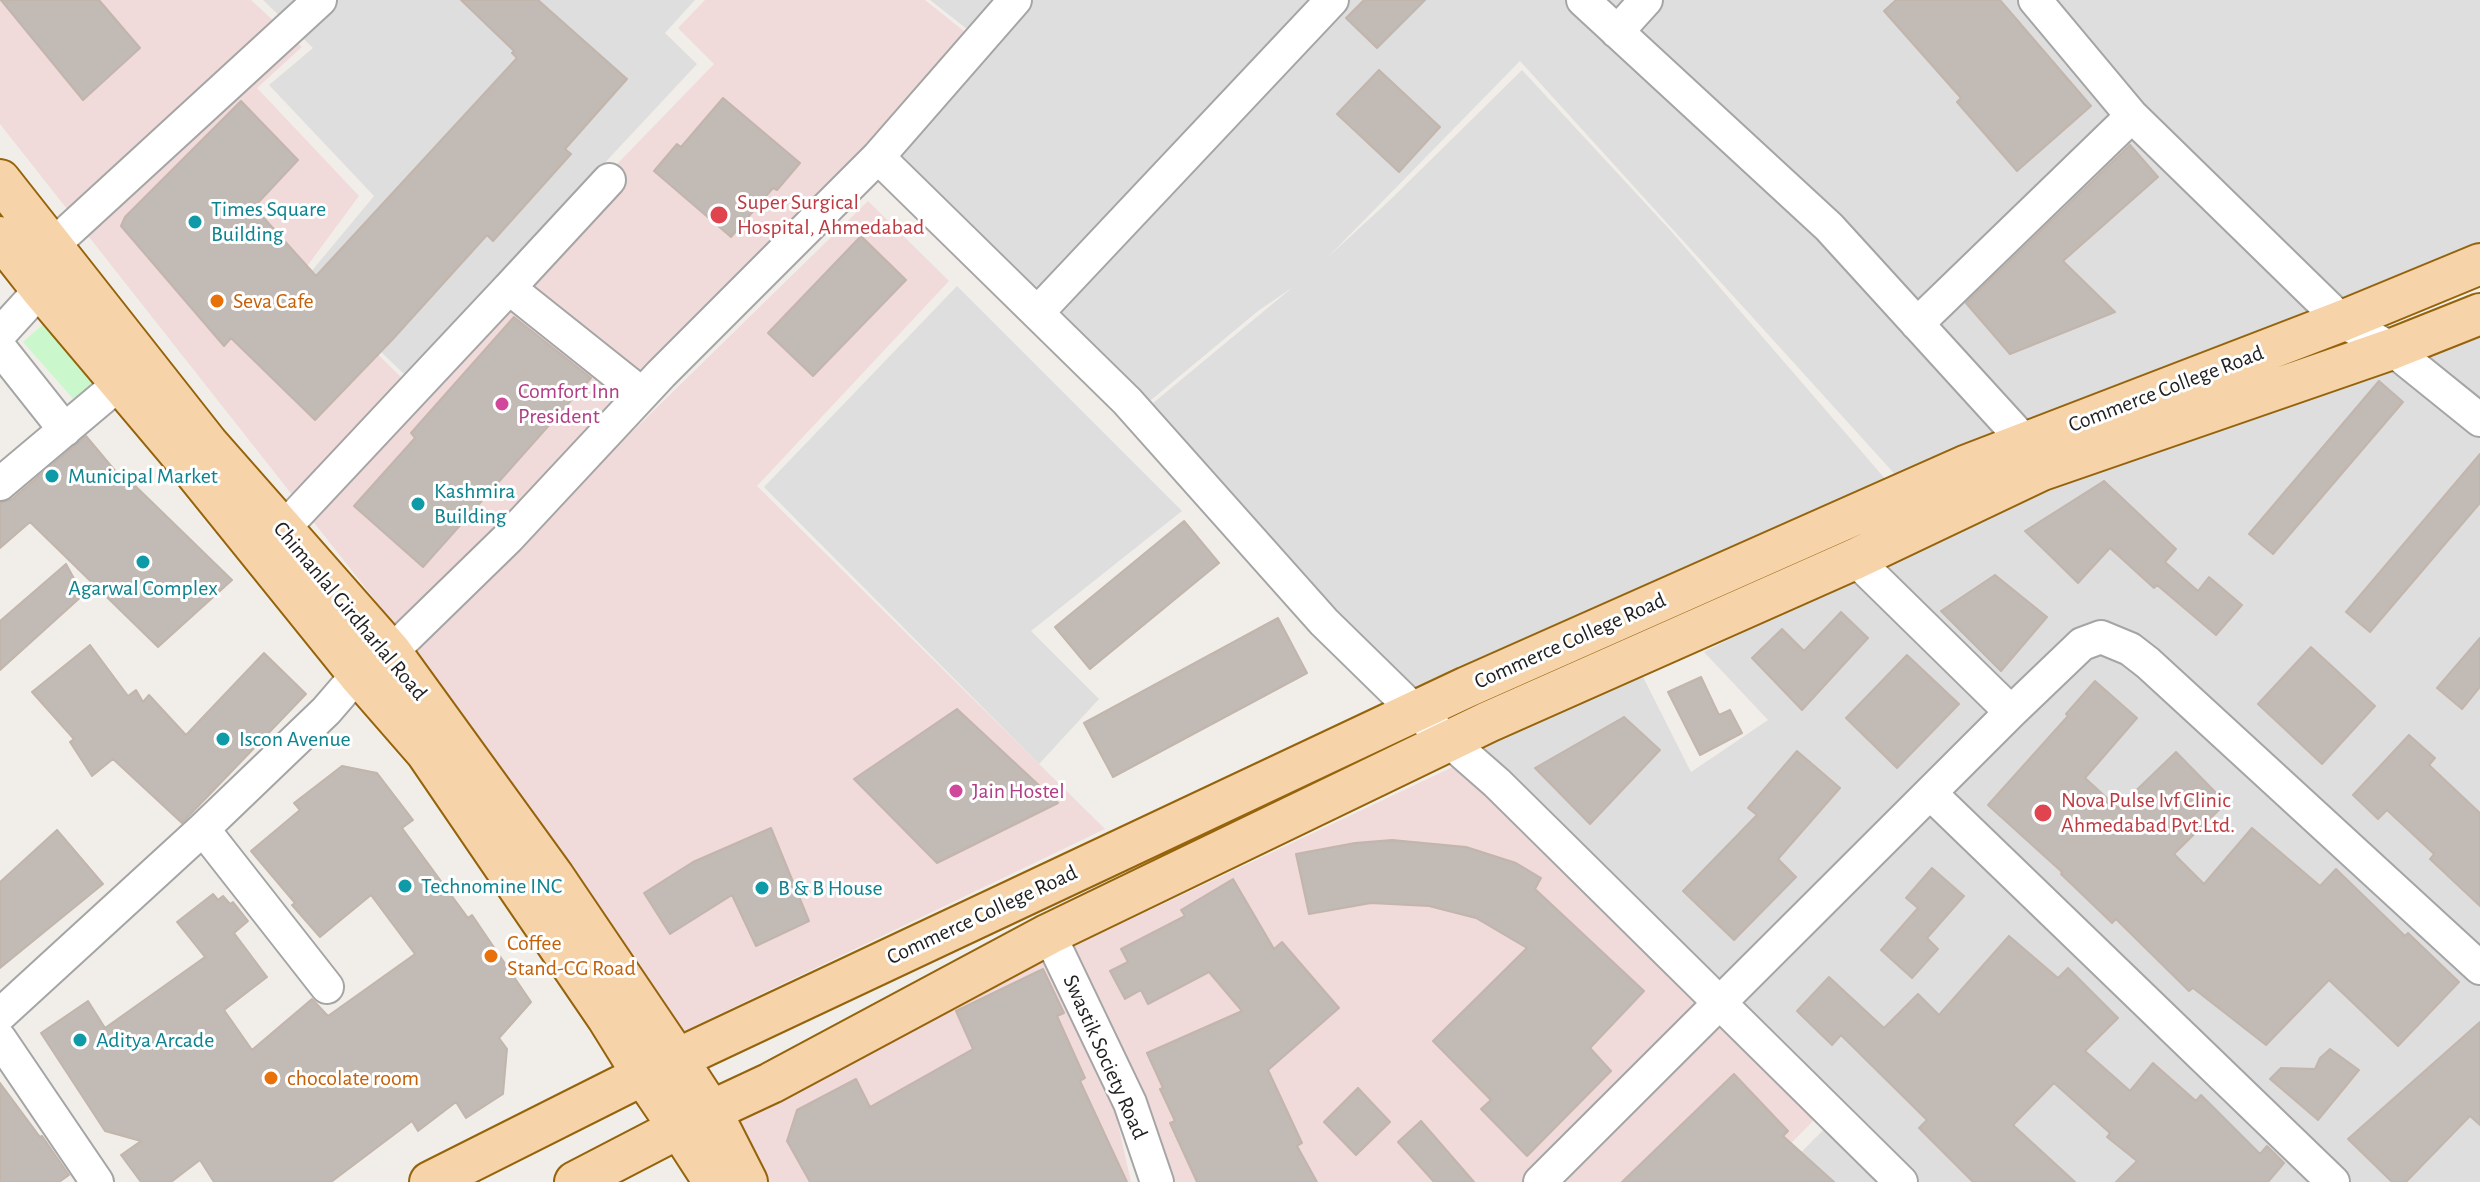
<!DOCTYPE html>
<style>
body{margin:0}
canvas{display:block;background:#f1eee9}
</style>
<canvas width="2480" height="1182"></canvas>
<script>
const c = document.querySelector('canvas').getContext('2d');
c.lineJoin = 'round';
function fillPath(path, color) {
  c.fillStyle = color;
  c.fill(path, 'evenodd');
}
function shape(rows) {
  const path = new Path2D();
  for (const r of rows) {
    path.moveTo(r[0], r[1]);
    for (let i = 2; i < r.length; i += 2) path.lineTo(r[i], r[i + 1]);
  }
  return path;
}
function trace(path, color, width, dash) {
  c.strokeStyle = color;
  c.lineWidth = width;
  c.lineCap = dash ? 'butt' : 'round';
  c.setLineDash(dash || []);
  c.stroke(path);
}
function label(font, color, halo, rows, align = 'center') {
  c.font = font + ' "Alegreya Sans",sans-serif';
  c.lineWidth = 6;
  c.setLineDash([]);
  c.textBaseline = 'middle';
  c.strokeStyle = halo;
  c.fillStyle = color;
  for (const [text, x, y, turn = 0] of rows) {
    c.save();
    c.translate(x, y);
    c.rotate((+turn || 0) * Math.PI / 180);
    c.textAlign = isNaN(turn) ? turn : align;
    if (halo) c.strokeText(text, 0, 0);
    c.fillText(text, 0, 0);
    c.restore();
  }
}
const residential = shape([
 [263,0,695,0,665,33,697,64,406,376,305,279,374,196,269,85,313,48],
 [930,0,1002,0,972,33],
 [1033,0,2480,0,2480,245,1901,481,1520,61,1328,257,1390,200,1522,70,1671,231,1887,481,1413,692,1147,408,1293,287,1258,311,1145,405,895,159],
 [957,286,1182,511,1031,631,1099,699,1039,764,764,487],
 [2480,330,2480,1182,1913,1182,1474,750,1640,671,1691,772,1768,720,1704,652,2049,478],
 [1824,1129,1877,1182,1772,1182]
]);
const commercial = shape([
 [0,0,251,0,302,47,257,88,359,196,299,277,406,382,714,64,678,28,705,0,925,0,970,36,401,633,0,124],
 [868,201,949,281,757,486,1105,829,682,1032,411,648],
 [1459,764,1815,1119,1753,1182,1160,1182,1070,948],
 [1045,955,1114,1106,1131,1182,766,1182,733,1119]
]);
const park = shape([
 [48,320,101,380,76,402,23,342]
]);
const building = shape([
 [1,0,99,0,140,48,83,100,1,0],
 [461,0,538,0,627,79,565,149,571,154,493,241,487,235,392,340,315,420,231,338,224,346,121,226,125,217,241,101,298,160,254,207,316,276,517,58,512,53,514,51,461,0],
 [1364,0,1425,0,1377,48,1346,18,1364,0],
 [1896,0,2000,0,2091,106,2017,171,1957,102,1961,98,1884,11,1896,0],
 [1379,70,1440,127,1399,172,1337,114,1379,70],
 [723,98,800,163,777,190,773,188,731,237,654,171,677,144,681,147,723,98],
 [2130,145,2158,177,2063,261,2115,312,2010,354,1966,303,2130,145],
 [861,236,906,280,813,376,768,333,861,236],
 [514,317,591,378,423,567,354,506,415,438,411,433,514,317],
 [2379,381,2403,402,2273,554,2249,534,2379,381],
 [86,436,122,479,125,476,232,580,158,647,30,522,0,548,0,503,12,499,86,436],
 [2480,454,2480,503,2370,632,2346,612,2480,454],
 [2104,481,2176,549,2165,562,2198,591,2209,577,2242,605,2216,635,2157,585,2154,588,2110,548,2078,583,2025,531,2104,481],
 [1184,521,1219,563,1090,669,1055,627,1184,521],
 [66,564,83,595,0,670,0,621,66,564],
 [1995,575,2047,617,2001,671,1941,611,1995,575],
 [1841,612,1868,638,1802,710,1752,658,1782,629,1804,651,1841,612],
 [1278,618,1307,673,1113,777,1084,723,1278,618],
 [2480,638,2480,687,2462,709,2437,688,2480,638],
 [90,645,128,696,136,690,143,702,149,695,186,735,264,653,306,694,182,823,113,759,92,776,70,742,74,739,32,692,90,645],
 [2311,647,2375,706,2322,764,2258,704,2311,647],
 [1907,655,1959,704,1897,768,1846,718,1907,655],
 [1701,677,1719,715,1730,710,1742,733,1700,755,1668,692,1701,677],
 [2095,681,2137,718,2085,778,2118,808,2176,752,2226,803,2174,854,2204,884,2252,828,2320,886,2336,869,2405,936,2408,933,2459,982,2398,1046,2329,980,2266,1045,2193,988,2189,991,2116,919,2112,923,2061,874,2062,872,1988,805,2068,716,2066,714,2095,681],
 [957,709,1058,803,937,863,854,779,957,709],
 [1624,717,1660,750,1590,824,1535,768,1624,717],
 [2409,735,2435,758,2429,765,2480,813,2480,906,2430,859,2434,854,2387,810,2378,819,2353,795,2409,735],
 [1797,751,1840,788,1778,859,1796,877,1734,940,1683,891,1757,815,1748,808,1797,751],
 [342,766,377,773,413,820,402,828,468,918,472,915,531,1002,499,1038,507,1049,503,1094,466,1118,456,1102,418,1131,412,1121,331,1182,214,1182,200,1160,171,1182,141,1182,121,1155,141,1141,105,1131,41,1033,88,1001,105,1028,205,957,177,922,213,894,218,900,223,896,230,904,233,902,248,921,234,933,267,977,224,1010,252,1050,312,999,328,1016,415,954,371,895,320,937,292,905,295,903,251,851,300,810,294,803,342,766],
 [771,828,809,921,756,946,732,895,670,934,644,893,693,862,771,828],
 [57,830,103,884,0,968,0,882,57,830],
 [1392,840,1466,847,1516,863,1541,878,1535,889,1644,991,1590,1048,1611,1071,1527,1156,1481,1109,1491,1100,1433,1041,1527,948,1476,918,1429,906,1371,903,1309,914,1296,854,1355,843,1392,840],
 [1932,868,1964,896,1927,938,1938,949,1912,978,1881,950,1918,908,1906,898,1932,868],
 [1233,879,1274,949,1282,942,1339,1008,1268,1070,1302,1143,1297,1146,1317,1182,1197,1182,1170,1123,1175,1121,1160,1089,1163,1088,1147,1053,1242,1011,1209,972,1148,1004,1141,990,1125,999,1110,971,1128,962,1121,949,1185,916,1181,910,1233,879],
 [2009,936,2058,978,2068,968,2118,1018,2085,1051,2130,1091,2153,1063,2196,1101,2201,1095,2260,1154,2267,1146,2284,1163,2268,1182,2116,1182,2137,1161,2107,1137,2110,1133,2054,1083,2013,1125,2075,1182,1973,1182,1919,1128,1927,1120,1841,1035,1832,1045,1797,1011,1829,977,1884,1028,1918,994,1939,1015,2009,936],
 [1043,969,1064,1013,1057,1016,1085,1078,1080,1081,1127,1182,810,1182,787,1141,797,1110,856,1079,870,1107,973,1049,956,1011,1043,969],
 [2480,1022,2480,1125,2470,1116,2406,1182,2392,1182,2348,1139,2480,1022],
 [2330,1049,2359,1070,2318,1120,2270,1079,2281,1068,2315,1069,2320,1058,2330,1049],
 [1734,1074,1788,1131,1783,1136,1834,1182,1622,1182,1734,1074],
 [0,1083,40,1137,42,1136,69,1175,59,1182,0,1182,0,1083],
 [1358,1088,1390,1122,1356,1155,1324,1122,1358,1088],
 [1421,1121,1474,1182,1434,1182,1398,1142,1421,1121]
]);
const minor = shape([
 [1583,0,1829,227,2026,443,2037,462],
 [2035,0,2132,116,2342,321,2392,349,2480,420],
 [1617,32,1646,0],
 [878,157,1127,401,1324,622,1416,712,1497,783,1901,1182],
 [52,246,320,0],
 [509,288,609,180],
 [1038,312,1332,0],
 [1917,324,2132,116],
 [0,334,41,289],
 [0,348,65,430],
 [0,484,120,383],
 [283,529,509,288,642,394],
 [1855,559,2011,712],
 [391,652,508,538,661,374,878,157,1015,0],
 [1930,793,2333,1182],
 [203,829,327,987],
 [1049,934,1130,1103,1157,1182],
 [0,1015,203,829,326,711,358,674],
 [0,1039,97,1182],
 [1540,1182,2011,712,2082,644,2101,637,2130,649,2148,663,2480,968]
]);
const major = shape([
 [0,180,208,444,391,652,554,877,677,1059,1467,687,1965,466,2342,321,2480,264],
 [0,237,41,289,182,456,358,674,426,752,607,1017,643,1075,430,1182],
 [575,1182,679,1128,714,1182],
 [747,1182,711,1111,677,1059,643,1075,679,1128,711,1111,771,1083,1049,934,1488,722,1855,559,2042,470,2392,349,2480,314]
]);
const markers = [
 [719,215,10,"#e0444e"],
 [195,222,8,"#0f9aa8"],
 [217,301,8,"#e8710a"],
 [502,404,8,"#d1479c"],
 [52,476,8,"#0f9aa8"],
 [418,504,8,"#0f9aa8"],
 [143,562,8,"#0f9aa8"],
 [223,739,8,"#0f9aa8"],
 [956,791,8,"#d1479c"],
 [2043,813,10,"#e0444e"],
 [405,886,8,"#0f9aa8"],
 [762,888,8,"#0f9aa8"],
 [491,956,8,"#e8710a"],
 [80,1040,8,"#0f9aa8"],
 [271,1078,8,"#e8710a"]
];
const healthNames = [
 ["Super Surgical",737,202],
 ["Hospital, Ahmedabad",737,227],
 ["Nova Pulse Ivf Clinic",2061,800],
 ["Ahmedabad Pvt.Ltd.",2061,825]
];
const cultureNames = [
 ["Times Square",211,209],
 ["Building",211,234],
 ["Municipal Market",68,476],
 ["Kashmira",434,491],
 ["Building",434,516],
 ["Agarwal Complex",143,588,"center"],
 ["Iscon Avenue",239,739],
 ["Technomine INC",421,886],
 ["B & B House",778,888],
 ["Aditya Arcade",96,1040]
];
const foodNames = [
 ["Seva Cafe",233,301],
 ["Coffee",507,943],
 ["Stand-CG Road",507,968],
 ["chocolate room",287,1078]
];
const streetNames = [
 ["Commerce College Road",2166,389,-21],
 ["Chimanlal Girdharlal Road",350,611,50],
 ["Commerce College Road",1570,641,-24],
 ["Commerce College Road",982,915,-25],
 ["Swastik Society Road",1105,1057,66]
];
const hotelNames = [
 ["Comfort Inn",518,391],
 ["President",518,416],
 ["Jain Hostel",972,791]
];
fillPath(residential, '#dfdede');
fillPath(commercial, '#f0dada');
fillPath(park, '#caf7cc');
fillPath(building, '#c1bab5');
trace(building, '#c2b5ac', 2);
trace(minor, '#a5a5a5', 36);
trace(major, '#95630a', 44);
trace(minor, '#fff', 32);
trace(major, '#f6d3a8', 40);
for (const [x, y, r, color] of markers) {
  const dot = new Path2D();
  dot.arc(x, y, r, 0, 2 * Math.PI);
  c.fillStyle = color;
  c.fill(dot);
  trace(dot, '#fff', 3);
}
label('22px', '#be3a42', '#fff', healthNames, 'left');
label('22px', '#0d838f', '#fff', cultureNames, 'left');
label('22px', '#c56008', '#fff', foodNames, 'left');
label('22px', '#212121', '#fff', streetNames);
label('22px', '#b23c85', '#fff', hotelNames, 'left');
</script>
